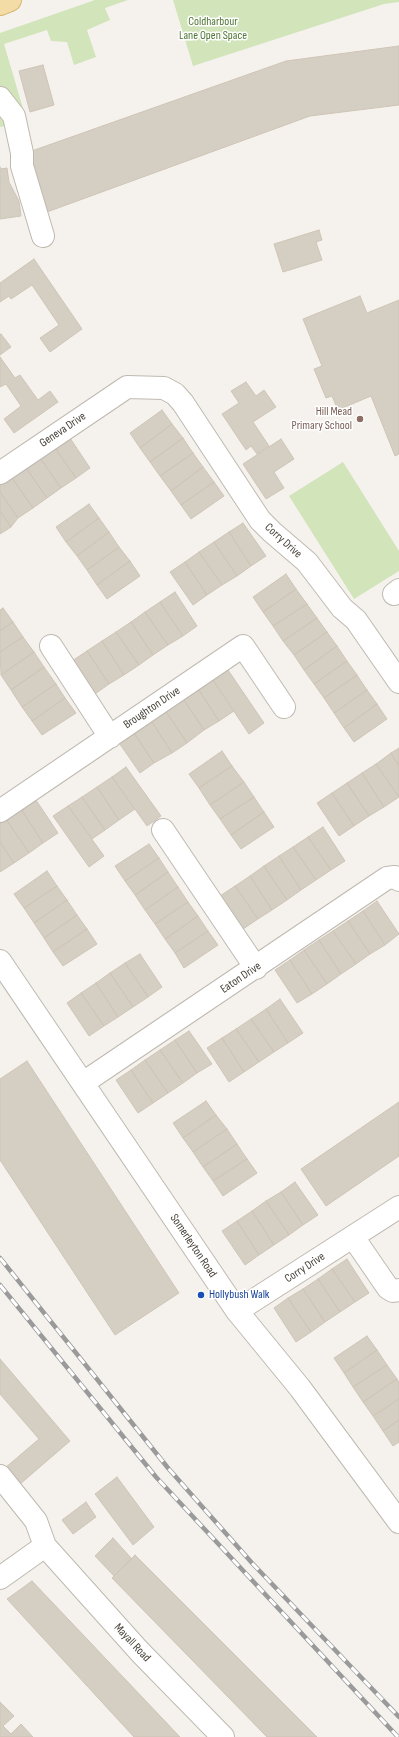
<!DOCTYPE html>
<style>
body{margin:0}
canvas{display:block;background:#f5f2ed}
</style>
<canvas width="399" height="1737"></canvas>
<script>
const c = document.querySelector('canvas').getContext('2d');
c.lineJoin = 'round';
function fillPath(path, color) {
  c.fillStyle = color;
  c.fill(path, 'evenodd');
}
function shape(rows) {
  const path = new Path2D();
  for (const r of rows) {
    path.moveTo(r[0], r[1]);
    for (let i = 2; i < r.length; i += 2) path.lineTo(r[i], r[i + 1]);
  }
  return path;
}
function trace(path, color, width, dash) {
  c.strokeStyle = color;
  c.lineWidth = width;
  c.lineCap = dash ? 'butt' : 'round';
  c.setLineDash(dash || []);
  c.stroke(path);
}
function label(font, color, halo, rows, align = 'center') {
  c.font = font + ' "Sofia Sans Condensed",sans-serif';
  c.lineWidth = 3;
  c.setLineDash([]);
  c.textBaseline = 'middle';
  c.strokeStyle = halo;
  c.fillStyle = color;
  for (const [text, x, y, turn = 0] of rows) {
    c.save();
    c.translate(x, y);
    c.rotate((+turn || 0) * Math.PI / 180);
    c.textAlign = isNaN(turn) ? turn : align;
    if (halo) c.strokeText(text, 0, 0);
    c.fillText(text, 0, 0);
    c.restore();
  }
}
const green = shape([
 [95,0,128,0,105,8,110,20,87,30,96,57,74,65,67,42,51,41,47,30,4,44,27,122,0,127,0,33],
 [173,0,399,0,399,2,384,4,193,66],
 [343,462,399,551,399,571,354,599,289,496]
]);
const building = shape([
 [399,46,399,105,310,116,47,212,26,153,286,61,399,46],
 [43,65,54,105,30,112,19,71,43,65],
 [0,167,0,169,7,168,9,182,19,201,21,216,0,219,0,167],
 [319,230,322,240,316,242,322,260,283,272,274,244,319,230],
 [34,259,82,329,50,352,40,338,59,325,32,285,11,299,9,296,0,302,0,283,34,259],
 [360,296,367,313,399,300,399,454,395,456,371,396,338,410,332,396,326,398,314,369,322,366,303,319,360,296],
 [1,334,11,347,0,355,0,335,1,334],
 [0,357,15,378,20,375,38,400,50,391,58,402,14,433,4,419,21,406,6,384,0,387,0,357],
 [246,382,256,396,264,390,276,407,253,422,269,446,257,454,251,446,246,450,222,414,239,403,231,391,246,382],
 [162,410,172,424,140,448,130,433,162,410],
 [172,424,183,438,150,462,140,448,172,424],
 [68,435,90,468,76,478,53,445,68,435],
 [183,438,193,453,160,476,150,462,183,438],
 [281,439,294,459,274,472,284,488,266,499,243,464,281,439],
 [53,445,76,478,61,488,38,455,53,445],
 [193,453,203,467,171,491,160,476,193,453],
 [38,455,61,488,47,498,24,465,38,455],
 [24,465,47,498,33,508,10,475,24,465],
 [203,467,214,482,181,505,171,491,203,467],
 [10,475,33,508,18,518,0,492,0,482,10,475],
 [214,482,224,496,191,519,181,505,214,482],
 [0,492,18,518,11,527,0,511,0,492],
 [89,504,99,518,66,542,56,527,89,504],
 [0,511,11,527,0,534,0,511],
 [99,518,109,532,77,556,66,542,99,518],
 [243,523,266,556,251,566,229,532,243,523],
 [109,532,119,547,87,570,77,556,109,532],
 [229,532,251,566,237,576,214,542,229,532],
 [214,542,237,576,222,585,199,552,214,542],
 [119,547,130,561,97,585,87,570,119,547],
 [199,552,222,585,207,595,185,562,199,552],
 [130,561,140,576,107,599,97,585,130,561],
 [185,562,207,595,193,605,170,572,185,562],
 [286,574,296,589,263,612,253,597,286,574],
 [296,589,307,604,273,626,263,612,296,589],
 [175,592,197,626,183,636,160,602,175,592],
 [160,602,183,636,168,645,145,612,160,602],
 [307,604,317,618,283,641,273,626,307,604],
 [3,608,13,622,0,631,0,610,3,608],
 [145,612,168,645,153,655,131,622,145,612],
 [317,618,327,632,294,655,283,641,317,618],
 [13,622,23,637,0,652,0,631,13,622],
 [131,622,153,655,139,665,116,632,131,622],
 [116,632,139,665,124,675,102,641,116,632],
 [327,632,337,646,304,670,294,655,327,632],
 [23,637,34,652,1,675,0,652,23,637],
 [102,641,124,675,109,684,87,651,102,641],
 [337,646,347,661,314,684,304,670,337,646],
 [87,651,109,684,95,694,72,661,87,651],
 [34,652,44,667,11,690,1,675,34,652],
 [347,661,357,675,324,698,314,684,347,661],
 [44,667,56,684,22,707,11,690,44,667],
 [226,667,264,723,249,734,211,677,226,667],
 [357,675,367,690,334,713,324,698,357,675],
 [211,677,234,711,219,721,197,687,211,677],
 [56,684,65,698,32,721,22,707,56,684],
 [197,687,219,721,204,730,182,697,197,687],
 [367,690,377,704,344,728,334,713,367,690],
 [182,697,204,730,187,743,165,710,182,697],
 [65,698,76,713,42,735,32,721,65,698],
 [377,704,387,719,354,742,344,728,377,704],
 [165,710,187,743,172,753,150,719,165,710],
 [150,719,172,753,154,763,132,730,150,719],
 [132,730,154,763,140,773,117,740,132,730],
 [399,748,399,766,391,753,399,748],
 [222,751,232,766,199,788,189,774,222,751],
 [391,753,399,766,399,797,376,764,391,753],
 [376,764,399,797,384,807,362,773,376,764],
 [232,766,244,782,210,805,199,788,232,766],
 [126,767,161,816,147,826,112,777,126,767],
 [362,773,384,807,369,816,347,783,362,773],
 [112,777,135,809,119,820,97,787,112,777],
 [244,782,254,797,220,819,210,805,244,782],
 [347,783,369,816,354,826,332,793,347,783],
 [97,787,119,820,105,830,82,797,97,787],
 [332,793,354,826,339,836,317,803,332,793],
 [82,797,105,830,92,839,68,806,82,797],
 [254,797,264,812,231,835,220,819,254,797],
 [36,800,58,833,43,843,21,809,36,800],
 [68,806,104,856,89,867,53,816,68,806],
 [21,809,43,843,29,853,6,819,21,809],
 [264,812,274,827,241,849,231,835,264,812],
 [6,819,29,853,14,863,0,842,0,824,6,819],
 [323,827,345,861,331,870,308,837,323,827],
 [308,837,331,870,316,880,293,847,308,837],
 [0,842,14,863,0,872,0,842],
 [149,844,159,858,125,881,115,866,149,844],
 [293,847,316,880,301,890,279,856,293,847],
 [279,856,301,890,287,900,264,866,279,856],
 [159,858,168,872,135,895,125,881,159,858],
 [264,866,287,900,272,910,250,876,264,866],
 [47,871,57,886,24,908,14,894,47,871],
 [168,872,178,887,145,910,135,895,168,872],
 [250,876,272,910,258,919,235,886,250,876],
 [57,886,67,900,34,923,24,908,57,886],
 [235,886,258,919,243,929,220,896,235,886],
 [178,887,188,902,155,924,145,910,178,887],
 [67,900,77,915,44,938,34,923,67,900],
 [377,901,399,934,385,945,363,911,377,901],
 [188,902,198,916,165,939,155,924,188,902],
 [363,911,385,945,370,954,348,921,363,911],
 [77,915,87,929,53,952,44,938,77,915],
 [198,916,208,931,175,953,165,939,198,916],
 [348,921,370,954,356,964,333,931,348,921],
 [87,929,97,944,63,966,53,952,87,929],
 [208,931,218,945,184,968,175,953,208,931],
 [333,931,356,964,341,974,319,940,333,931],
 [319,940,341,974,327,984,304,950,319,940],
 [304,950,327,984,312,994,290,960,304,950],
 [140,954,162,987,148,997,125,963,140,954],
 [290,960,312,994,297,1003,275,970,290,960],
 [125,963,148,997,133,1007,110,973,125,963],
 [110,973,133,1007,118,1017,96,983,110,973],
 [96,983,118,1017,104,1026,81,993,96,983],
 [81,993,104,1026,89,1036,67,1003,81,993],
 [280,999,303,1033,288,1043,266,1009,280,999],
 [266,1009,288,1043,274,1052,251,1019,266,1009],
 [251,1019,274,1052,259,1062,236,1029,251,1019],
 [236,1029,259,1062,244,1072,222,1038,236,1029],
 [189,1031,212,1064,197,1073,175,1040,189,1031],
 [222,1038,244,1072,229,1082,207,1048,222,1038],
 [175,1040,197,1073,183,1083,160,1050,175,1040],
 [160,1050,183,1083,168,1093,145,1060,160,1050],
 [145,1060,168,1093,153,1103,131,1070,145,1060],
 [27,1061,179,1293,115,1335,0,1160,0,1079,27,1061],
 [131,1070,153,1103,138,1113,116,1080,131,1070],
 [206,1101,216,1115,183,1138,173,1123,206,1101],
 [399,1102,399,1156,326,1206,301,1169,399,1102],
 [216,1115,227,1129,193,1152,183,1138,216,1115],
 [227,1129,237,1144,203,1167,193,1152,227,1129],
 [237,1144,247,1159,213,1181,203,1167,237,1144],
 [247,1159,257,1173,223,1196,213,1181,247,1159],
 [295,1182,318,1215,303,1225,281,1192,295,1182],
 [281,1192,303,1225,289,1235,266,1201,281,1192],
 [266,1201,289,1235,274,1245,252,1211,266,1201],
 [252,1211,274,1245,259,1255,237,1221,252,1211],
 [237,1221,259,1255,245,1265,222,1231,237,1221],
 [347,1259,369,1293,355,1302,332,1269,347,1259],
 [332,1269,355,1302,340,1312,318,1279,332,1269],
 [318,1279,340,1312,325,1322,303,1289,318,1279],
 [303,1289,325,1322,311,1332,288,1298,303,1289],
 [288,1298,311,1332,296,1342,274,1308,288,1298],
 [367,1336,377,1350,344,1373,334,1358,367,1336],
 [377,1350,387,1365,353,1387,344,1373,377,1350],
 [0,1359,70,1441,19,1485,5,1468,39,1439,0,1394,0,1359],
 [387,1365,397,1379,363,1402,353,1387,387,1365],
 [397,1379,399,1383,399,1399,373,1416,363,1402,397,1379],
 [399,1399,399,1420,383,1431,373,1416,399,1399],
 [399,1420,399,1442,393,1446,383,1431,399,1420],
 [117,1477,154,1527,133,1545,95,1494,117,1477],
 [86,1502,96,1517,73,1534,62,1520,86,1502],
 [113,1538,132,1559,114,1576,95,1556,113,1538],
 [135,1555,317,1737,267,1737,112,1578,135,1555],
 [32,1581,180,1737,134,1737,7,1599,32,1581],
 [0,1702,14,1716,3,1726,11,1734,21,1724,33,1737,0,1737,0,1702]
]);
const street = shape([
 [0,98,14,116,22,153,22,166,43,236],
 [0,473,127,387,164,388,175,394,183,403,260,520,272,532,307,562,342,608,356,620,399,682],
 [394,594,399,590],
 [51,646,110,737],
 [0,811,243,646,284,707],
 [163,830,256,968],
 [0,961,237,1311,300,1388,399,1522],
 [83,1083,387,878,395,877,399,880],
 [353,1237,388,1288,393,1291,399,1290],
 [237,1311,399,1207],
 [0,1476,36,1521,45,1546,140,1652,223,1737],
 [0,1578,45,1546]
]);
const primary = shape([
 [0,4,10,0]
]);
const rail = shape([
 [0,1258,168,1468,252,1563,399,1717],
 [0,1285,156,1477,398,1737]
]);
const markers = [
 [360,419,4,"#8d6e63"],
 [201,1295,4,"#1a4fb4"]
];
const parkNames = [
 ["Coldharbour",213,22],
 ["Lane Open Space",213,36]
];
const educationNames = [
 ["Hill Mead",352,412],
 ["Primary School",352,426]
];
const streetNames = [
 ["Geneva Drive",63,430,-34],
 ["Corry Drive",283,541,42],
 ["Broughton Drive",152,708,-34],
 ["Eaton Drive",241,978,-34],
 ["Somerleyton Road",193,1246,56],
 ["Corry Drive",305,1268,-33],
 ["Mayall Road",132,1643,47]
];
const transitNames = [
 ["Hollybush Walk",209,1295]
];
fillPath(green, '#d2e4ba');
fillPath(building, '#d5cec3');
trace(building, '#cfc5b7', 1);
trace(street, '#bfb9b0', 24);
trace(primary, '#d8b877', 24);
trace(street, '#fff', 22);
trace(primary, '#f4dca6', 22);
trace(rail, '#9a9a9a', 4.5);
trace(rail, '#fff', 3, [9]);
for (const [x, y, r, color] of markers) {
  const dot = new Path2D();
  dot.arc(x, y, r, 0, 2 * Math.PI);
  c.fillStyle = color;
  c.fill(dot);
  trace(dot, '#fff', 1.5);
}
label('12px', '#4e7533', '#fff', parkNames);
label('12px', '#785e54', '#fff', educationNames, 'right');
label('12px', '#49433b', '#fff', streetNames);
label('12px', '#164399', '#fff', transitNames, 'left');
</script>
